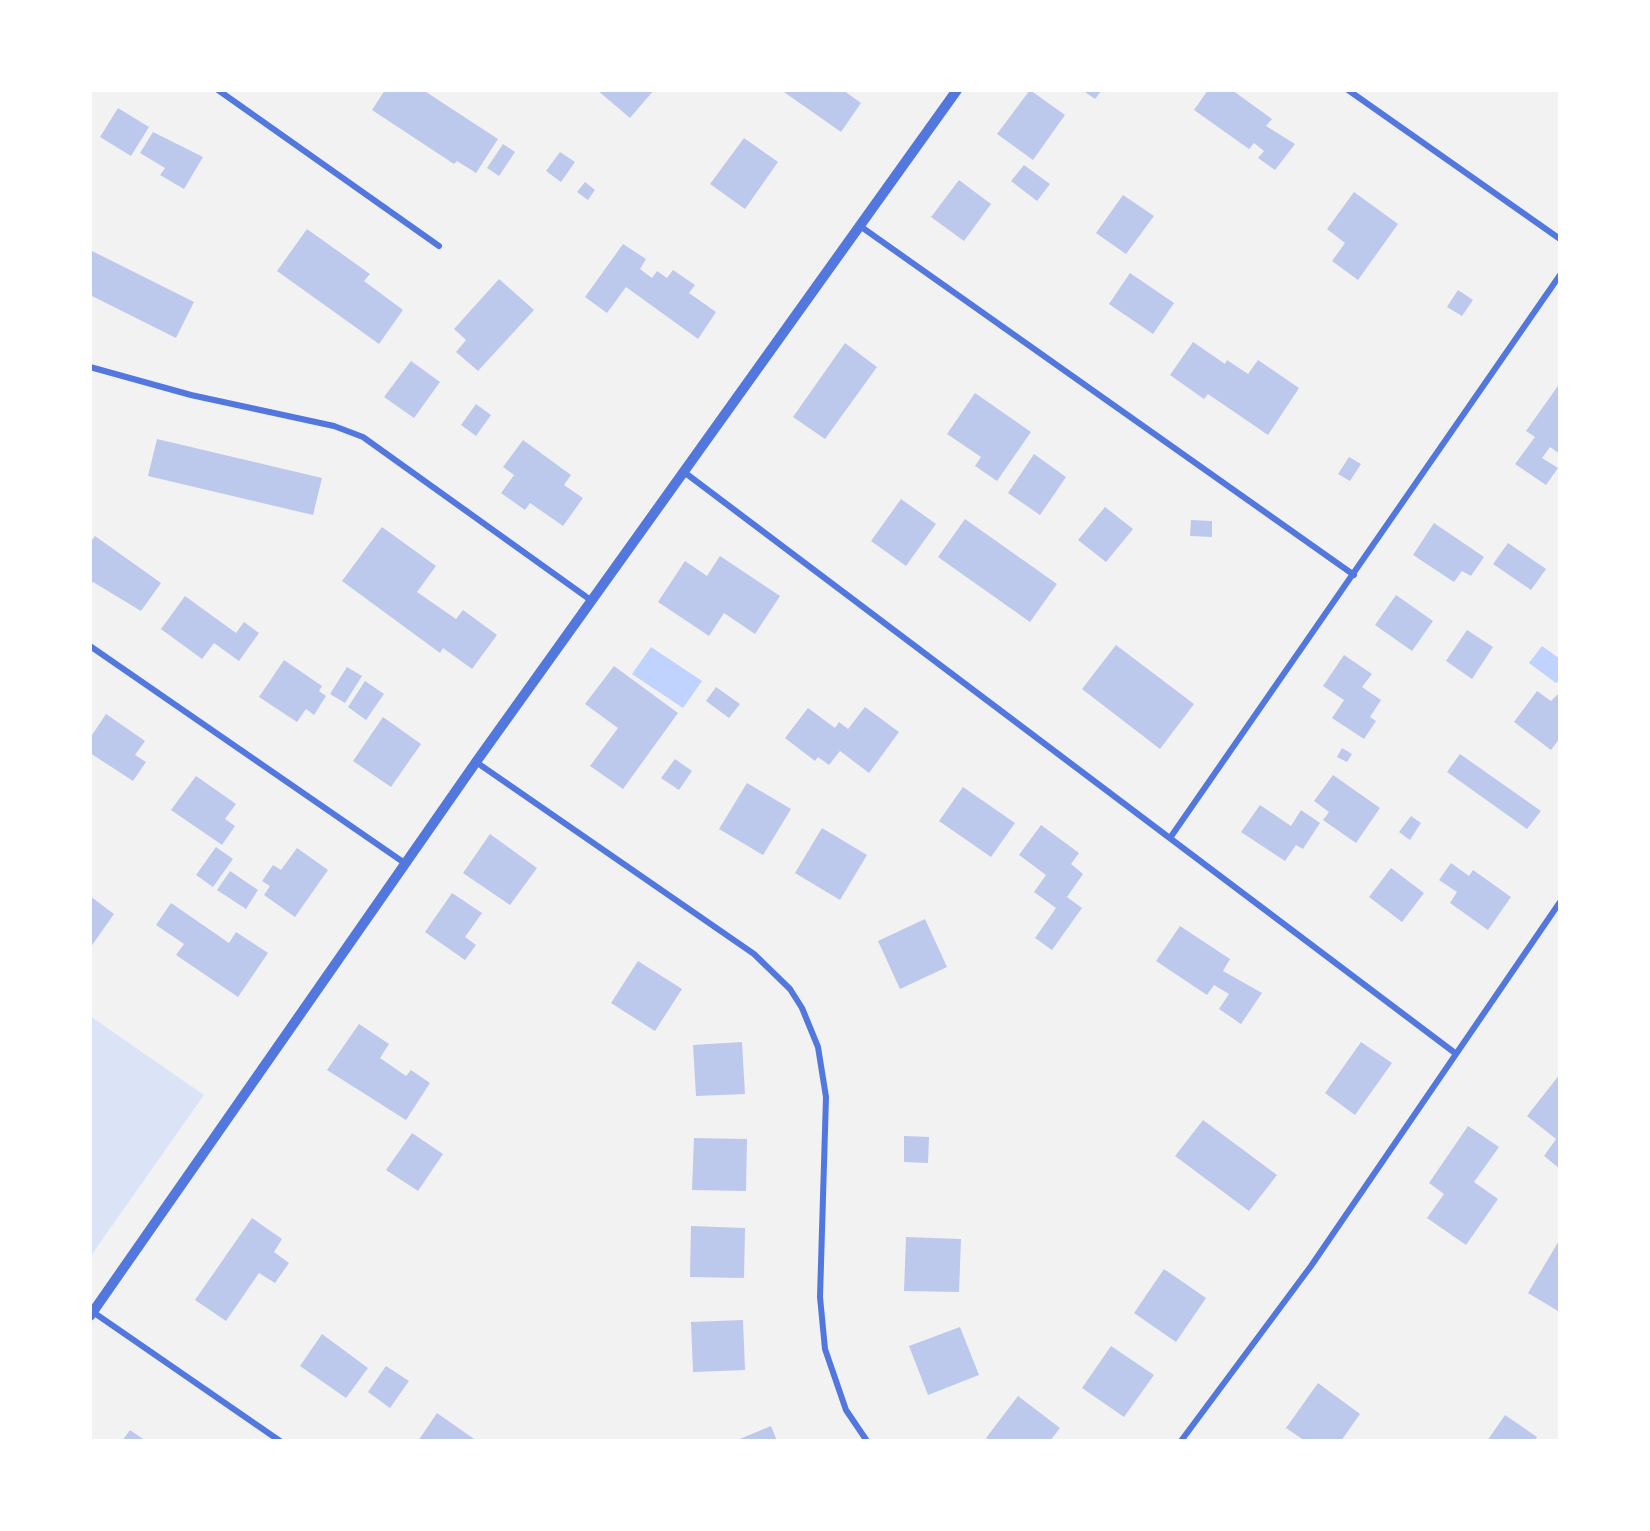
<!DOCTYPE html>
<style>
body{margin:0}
#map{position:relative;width:1650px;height:1531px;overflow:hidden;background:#f2f2f2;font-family:"Nunito Sans",sans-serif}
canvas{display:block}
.frame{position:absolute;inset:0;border:92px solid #fff;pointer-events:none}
</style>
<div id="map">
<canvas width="1650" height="1531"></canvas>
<div class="frame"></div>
</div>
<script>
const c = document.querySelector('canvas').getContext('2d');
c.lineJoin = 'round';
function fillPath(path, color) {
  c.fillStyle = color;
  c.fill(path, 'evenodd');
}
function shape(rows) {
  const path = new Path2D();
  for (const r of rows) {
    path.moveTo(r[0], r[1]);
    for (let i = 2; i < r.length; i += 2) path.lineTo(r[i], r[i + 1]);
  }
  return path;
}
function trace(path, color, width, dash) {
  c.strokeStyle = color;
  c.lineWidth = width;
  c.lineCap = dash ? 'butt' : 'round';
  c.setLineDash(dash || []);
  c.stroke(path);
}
const green = shape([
 [90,1016,204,1095,90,1257]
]);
const water = shape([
 [1542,646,1560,659,1560,679,1556,683,1529,663],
 [651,647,702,681,683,708,632,674]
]);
const building = shape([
 [385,90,423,90,498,139,476,173,457,161,454,164,372,110],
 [597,90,654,90,630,118],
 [781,90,843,90,861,103,841,132],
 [1030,90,1065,115,1033,160,997,134],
 [1082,90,1102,90,1095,99],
 [1208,90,1232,90,1272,119,1266,126,1295,144,1275,170,1258,158,1264,151,1254,143,1249,149,1194,110],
 [118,108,149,127,131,156,100,137],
 [153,132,203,157,184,189,160,175,165,168,140,153],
 [744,138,778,162,745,209,710,184],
 [503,144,515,152,499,176,487,168],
 [560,152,575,162,561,182,546,171],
 [1024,165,1050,184,1037,201,1011,181],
 [959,180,991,204,964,241,931,217],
 [585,182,595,190,588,200,577,192],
 [1354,192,1398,224,1358,280,1332,261,1345,243,1327,229],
 [1123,195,1154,216,1126,254,1096,233],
 [307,229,370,274,364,281,403,310,379,344,277,271],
 [623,244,646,259,640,269,652,278,657,271,667,278,673,270,695,285,689,293,716,312,698,339,626,287,607,313,585,297],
 [90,250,194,302,176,338,90,295],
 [1130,273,1174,303,1153,334,1109,304],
 [499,279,534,310,478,371,456,352,466,340,454,329],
 [1458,290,1473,300,1462,316,1447,307],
 [1193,342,1225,364,1227,360,1248,374,1258,360,1299,388,1268,435,1208,394,1204,399,1170,375],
 [845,343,877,367,825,439,793,417],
 [411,361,440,382,414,418,384,397],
 [1560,383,1560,454,1550,447,1542,458,1558,468,1546,485,1515,464,1535,437,1526,431],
 [975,393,1031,432,997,481,975,466,981,457,947,434],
 [476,404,491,415,476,436,461,425],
 [157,439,322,478,313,515,148,476],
 [523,440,571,475,564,485,583,498,563,526,530,503,525,510,501,493,514,475,503,467],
 [1034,454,1066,477,1040,515,1008,493],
 [1349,457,1361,464,1350,481,1338,474],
 [901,499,936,524,906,566,871,541],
 [1105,507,1133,529,1106,562,1078,540],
 [965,519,1057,584,1030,622,938,557],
 [1191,520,1212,521,1212,537,1190,536],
 [1434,523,1484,557,1471,576,1462,571,1454,582,1413,555],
 [382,527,436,566,417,592,456,619,463,610,497,635,472,669,443,648,440,653,342,581],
 [95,536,161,583,141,611,93,582,90,584,90,543],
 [1508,543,1546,569,1531,590,1493,564],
 [720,556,780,596,755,634,724,613,709,636,658,602,685,561,707,576],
 [1396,595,1433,621,1412,651,1375,625],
 [185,596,236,633,244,622,259,633,239,661,214,643,202,659,161,629],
 [1467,630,1493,647,1472,679,1446,661],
 [1116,645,1194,704,1160,749,1082,689],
 [1344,655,1372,674,1362,687,1381,700,1370,717,1376,721,1364,739,1332,718,1344,700,1323,686],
 [284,660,322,686,319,691,326,696,314,715,306,709,297,722,259,697],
 [614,666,678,713,623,789,590,766,618,728,585,704],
 [347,667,362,676,345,703,330,694],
 [365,681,384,694,366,720,348,707],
 [716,687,740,704,729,718,706,701],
 [1537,691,1551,701,1560,692,1560,738,1551,750,1514,722],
 [865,707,899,732,869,773,840,751,829,765,818,757,815,761,785,738,808,708,835,728,839,722,848,729],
 [106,714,145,741,135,755,146,762,133,781,90,753,90,738],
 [383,717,421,744,391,787,353,761],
 [1342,748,1352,754,1347,762,1337,757],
 [1460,754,1541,811,1527,829,1447,772],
 [675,759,692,771,679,790,661,778],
 [1333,775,1380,808,1356,843,1323,820,1329,812,1314,801],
 [196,776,236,804,225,819,235,826,222,845,171,810],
 [747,783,791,809,763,855,719,829],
 [963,787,1015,823,991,857,939,821],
 [1260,805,1291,826,1301,810,1320,823,1303,849,1296,845,1285,861,1241,832],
 [1411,816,1421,823,1410,840,1399,832],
 [1041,825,1079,853,1071,864,1083,874,1067,897,1082,908,1052,950,1035,938,1056,908,1034,892,1046,875,1019,855],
 [822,828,867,855,840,900,795,873],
 [490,834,537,868,510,905,463,873],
 [216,847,233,859,213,887,196,875],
 [297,848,328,870,295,917,264,895,270,886,262,881,273,865,281,870],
 [1451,863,1469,876,1473,870,1511,897,1488,930,1450,903,1457,892,1439,880],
 [1391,868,1424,893,1402,922,1369,897],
 [230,871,258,890,246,909,217,890],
 [452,893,482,913,465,937,476,945,465,960,425,932],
 [90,896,114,914,90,948],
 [171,903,229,943,236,932,268,953,238,997,176,955,184,944,156,925],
 [925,919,947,967,900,989,878,941],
 [1180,926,1230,959,1223,971,1262,993,1241,1024,1219,1009,1229,994,1214,985,1207,995,1156,961],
 [638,961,682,989,655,1031,611,1003],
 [359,1024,389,1044,380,1058,406,1076,411,1070,430,1083,406,1120,327,1070],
 [742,1042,745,1094,696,1096,693,1045],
 [1361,1042,1392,1063,1355,1115,1325,1093],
 [1560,1074,1560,1169,1544,1156,1556,1139,1527,1116],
 [1203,1120,1277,1175,1249,1211,1175,1156],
 [1468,1126,1499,1147,1474,1182,1498,1199,1466,1245,1427,1218,1444,1194,1429,1183],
 [412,1133,443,1154,418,1191,386,1170],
 [904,1136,929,1137,928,1163,904,1162],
 [694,1138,747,1139,746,1191,692,1190],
 [252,1218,282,1239,274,1252,289,1263,275,1283,259,1273,226,1321,195,1300],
 [691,1226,745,1228,744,1278,690,1277],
 [906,1237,961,1239,959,1292,904,1291],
 [1560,1239,1560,1308,1558,1311,1528,1293],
 [1164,1269,1206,1298,1176,1342,1134,1313],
 [743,1320,745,1370,693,1372,691,1322],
 [960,1327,979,1375,928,1395,909,1346],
 [322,1334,368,1368,346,1398,300,1366],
 [1111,1346,1154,1375,1124,1417,1082,1388],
 [386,1366,409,1381,390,1408,368,1392],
 [1318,1383,1360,1414,1341,1441,1305,1441,1286,1428],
 [1018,1396,1060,1428,1050,1441,990,1441,986,1438],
 [437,1413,477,1441,418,1441],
 [1505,1415,1537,1437,1535,1441,1487,1441],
 [771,1426,777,1441,735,1441],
 [130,1430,146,1441,122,1441]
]);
const minor = shape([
 [218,90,439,246],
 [1348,90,1560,239],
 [860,226,1354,575],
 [90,367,191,395,334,426,363,437,592,601],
 [684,472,1455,1053],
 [90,646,406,864],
 [476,762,754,954,790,989,802,1008,818,1047,826,1097,820,1297,825,1349,846,1410,867,1441],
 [1170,838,1560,275],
 [93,1312,280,1441],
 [1181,1441,1311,1266,1560,902]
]);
const tertiary = shape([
 [90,1316,476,762,957,90]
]);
fillPath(green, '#dbe4f7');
fillPath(water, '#bfd3fe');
fillPath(building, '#bdc9ec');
trace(minor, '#5277de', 6);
trace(tertiary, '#5277de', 10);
</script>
